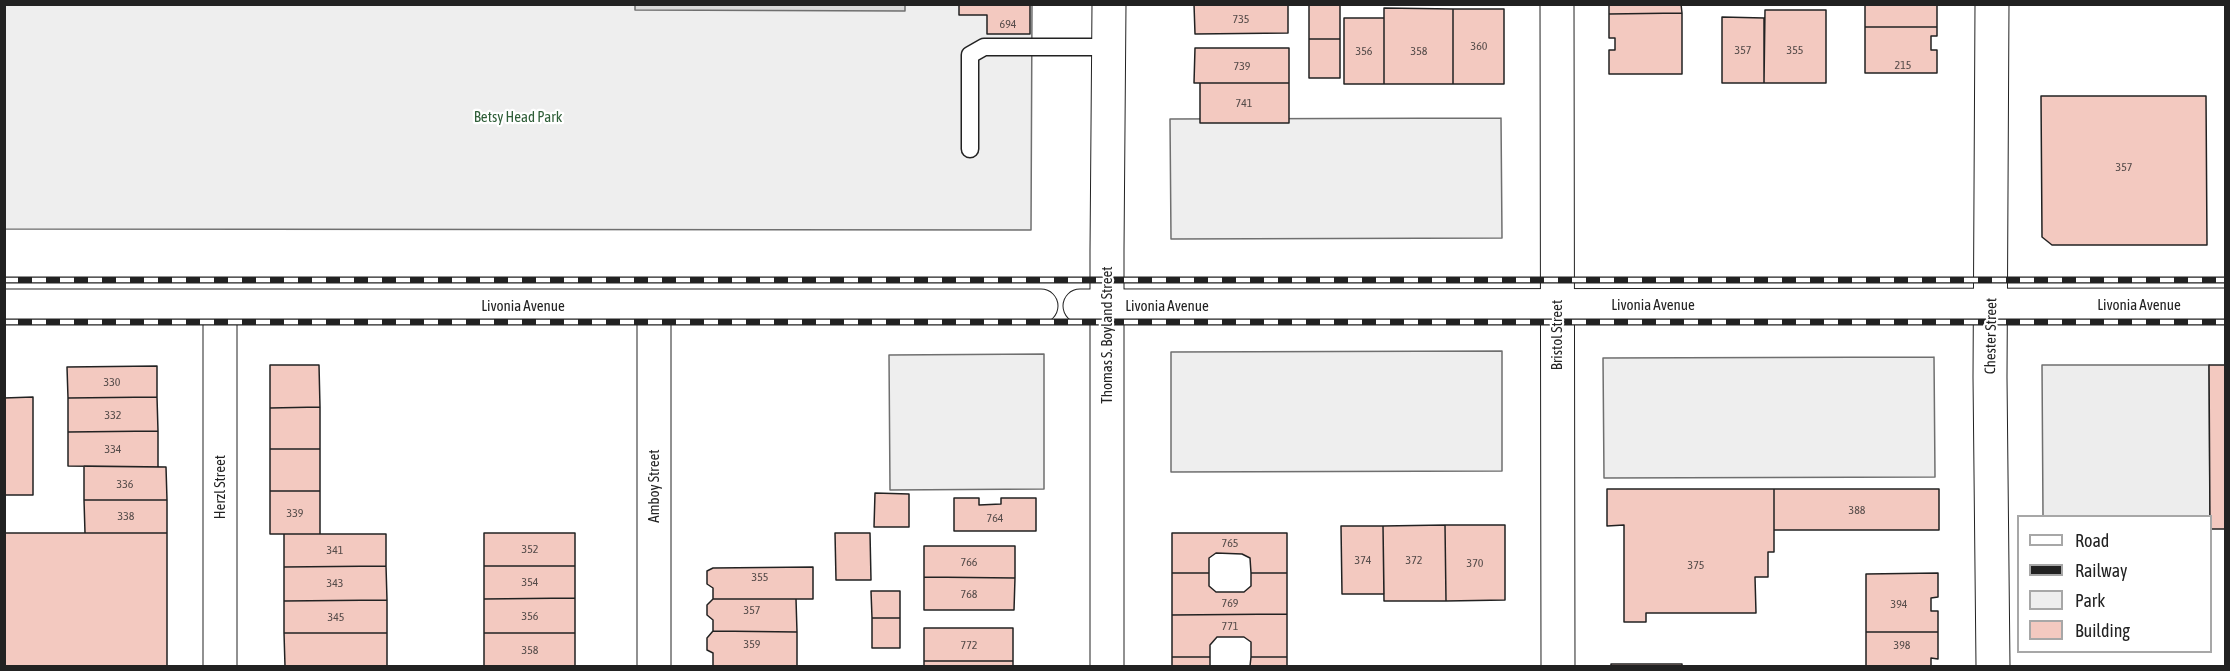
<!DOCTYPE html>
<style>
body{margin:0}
#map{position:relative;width:2230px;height:671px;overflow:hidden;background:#fff;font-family:"Asap Condensed",sans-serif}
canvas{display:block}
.frame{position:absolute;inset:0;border:6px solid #222;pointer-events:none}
.legend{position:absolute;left:2017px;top:515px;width:195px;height:138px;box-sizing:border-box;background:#fff;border:2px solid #a7a7a7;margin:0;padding:8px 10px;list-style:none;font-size:18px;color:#222}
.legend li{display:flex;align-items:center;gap:12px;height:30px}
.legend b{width:30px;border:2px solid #a7a7a7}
</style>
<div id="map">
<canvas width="2230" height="671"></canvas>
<div class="frame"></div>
<ul class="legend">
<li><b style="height:8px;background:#fff"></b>Road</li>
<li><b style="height:8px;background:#222"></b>Railway</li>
<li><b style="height:16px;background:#eee"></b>Park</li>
<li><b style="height:16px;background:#f3c9c0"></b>Building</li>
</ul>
</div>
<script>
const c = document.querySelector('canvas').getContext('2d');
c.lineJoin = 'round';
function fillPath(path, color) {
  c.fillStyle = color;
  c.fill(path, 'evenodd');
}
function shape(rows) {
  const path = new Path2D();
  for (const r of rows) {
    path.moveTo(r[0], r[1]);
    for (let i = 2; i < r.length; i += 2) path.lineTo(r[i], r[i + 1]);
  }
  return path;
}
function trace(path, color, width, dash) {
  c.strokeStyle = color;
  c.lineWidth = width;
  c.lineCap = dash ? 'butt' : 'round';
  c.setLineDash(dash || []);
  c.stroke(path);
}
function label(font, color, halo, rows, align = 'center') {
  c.font = font + ' "Asap Condensed",sans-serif';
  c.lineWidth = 4.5;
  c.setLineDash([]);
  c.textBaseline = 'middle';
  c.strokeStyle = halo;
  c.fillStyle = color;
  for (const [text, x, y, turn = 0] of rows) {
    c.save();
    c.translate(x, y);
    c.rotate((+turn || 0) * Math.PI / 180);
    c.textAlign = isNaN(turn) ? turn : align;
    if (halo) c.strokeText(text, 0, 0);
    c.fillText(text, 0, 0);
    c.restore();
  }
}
const green = shape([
 [4,5,1032,5,1031,230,5,229,4,5],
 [1501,118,1502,238,1171,239,1170,119,1501,118],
 [1502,351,1502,471,1171,472,1171,352,1502,351],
 [1044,354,1044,489,890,490,889,355,1044,354],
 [1934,357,1935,477,1604,478,1603,358,1934,357]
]);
const parking = shape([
 [2042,365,2209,365,2210,516,2043,516,2042,365]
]);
const water = shape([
 [635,4,905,4,905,11,635,10,635,4]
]);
const building = shape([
 [959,4,1030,4,1030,34,987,34,987,15,959,15,959,4],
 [1194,4,1288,4,1288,33,1195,34,1194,4],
 [1309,4,1340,4,1340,39,1309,39,1309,4],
 [1609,4,1681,4,1682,13,1609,14,1609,4],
 [1865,4,1937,4,1937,27,1865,27,1865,4],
 [1384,8,1453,9,1453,84,1384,84,1384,8],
 [1453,9,1504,9,1504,84,1453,84,1453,9],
 [1765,10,1826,10,1826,83,1764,83,1765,10],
 [1682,13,1682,74,1609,74,1609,50,1615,50,1615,38,1609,38,1609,14,1682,13],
 [1722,17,1764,18,1764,83,1722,83,1722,17],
 [1344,18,1384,18,1384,84,1344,84,1344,18],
 [1865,27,1937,27,1937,36,1931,36,1931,50,1937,50,1937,73,1865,73,1865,27],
 [1309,39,1340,39,1340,78,1309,78,1309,39],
 [1195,48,1289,48,1289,83,1194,83,1195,48],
 [1200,83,1289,83,1289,123,1200,123,1200,83],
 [2041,96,2206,96,2207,245,2052,245,2042,237,2041,96],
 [270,365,319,365,320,407,270,408,270,365],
 [2209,365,2226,365,2226,529,2210,529,2209,365],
 [157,366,157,397,68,398,67,367,157,366],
 [33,397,33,495,4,495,4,398,33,397],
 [157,397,158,431,68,432,68,398,157,397],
 [320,407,320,449,270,449,270,408,320,407],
 [158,431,158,467,68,466,68,432,158,431],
 [270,449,320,449,320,491,270,491,270,449],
 [84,466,166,467,167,500,84,500,84,466],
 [1607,489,1774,489,1774,552,1768,552,1768,577,1755,577,1756,613,1646,613,1646,622,1624,622,1624,525,1607,526,1607,489],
 [1774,489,1939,489,1939,530,1774,530,1774,489],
 [270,491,320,491,320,534,270,534,270,491],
 [875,493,909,494,909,527,874,527,875,493],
 [954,498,979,498,979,505,1001,504,1001,498,1036,498,1036,531,954,531,954,498],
 [84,500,167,500,167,533,85,533,84,500],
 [1445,525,1505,525,1505,600,1446,601,1445,525],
 [1445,525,1446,601,1384,601,1383,526,1445,525],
 [1341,526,1383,526,1384,594,1342,594,1341,526],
 [4,533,167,533,167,666,4,666,4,533],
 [484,533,575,533,575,566,484,566,484,533],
 [835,533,870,533,871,580,836,580,835,533],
 [1172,533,1287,533,1287,573,1251,573,1250,558,1242,554,1216,553,1209,558,1209,573,1172,573,1172,533],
 [284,534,386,534,386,566,284,567,284,534],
 [924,546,1015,546,1015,578,924,577,924,546],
 [386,566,387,600,284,601,284,567,386,566],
 [484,566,575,566,575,598,484,599,484,566],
 [813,567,813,599,713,599,713,588,707,584,707,571,713,568,813,567],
 [1172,573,1209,573,1209,586,1216,592,1244,592,1251,586,1251,573,1287,573,1287,614,1172,615,1172,573],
 [1938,573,1938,597,1931,598,1931,611,1938,611,1938,632,1866,632,1866,574,1938,573],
 [924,577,1015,578,1014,610,924,610,924,577],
 [871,591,900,591,900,618,872,618,871,591],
 [575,598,575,633,484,633,484,599,575,598],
 [713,599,796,599,797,632,713,631,713,620,707,615,707,605,713,599],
 [387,600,387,633,284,633,284,601,387,600],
 [1287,614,1287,657,1251,657,1251,642,1244,637,1217,637,1210,645,1210,657,1172,657,1172,615,1287,614],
 [872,618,900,618,900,648,872,648,872,618],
 [924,628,1013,628,1013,661,924,661,924,628],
 [713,631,797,632,797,666,713,666,713,653,707,650,707,638,713,631],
 [1866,632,1938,632,1938,659,1931,658,1931,666,1866,666,1866,632],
 [284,633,387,633,387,666,285,666,284,633],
 [484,633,575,633,575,666,484,666,484,633],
 [1172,657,1210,657,1210,666,1172,666,1172,657],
 [1251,657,1287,657,1287,666,1250,666,1251,657],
 [924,661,1013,661,1013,666,924,666,924,661],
 [1611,664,1682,664,1682,666,1611,666,1611,664]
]);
const lane = shape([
 [970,149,970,55,984,47,1109,47]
]);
const street = shape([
 [1557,4,1558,666],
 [1992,4,1990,377,1993,666],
 [4,306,1041,306],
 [654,306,654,666],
 [1080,306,2226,305],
 [220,308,220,666],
 [1107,666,1107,250,1109,4]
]);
const rail = shape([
 [4,280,2226,280],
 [4,322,2226,322]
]);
const numberNames = [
 ["735",1241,19],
 ["694",1008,24],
 ["360",1479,46],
 ["357",1743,50],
 ["355",1795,50],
 ["356",1364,51],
 ["358",1419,51],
 ["215",1903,65],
 ["739",1242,66],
 ["741",1244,103],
 ["357",2124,167],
 ["330",112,382],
 ["332",113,415],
 ["334",113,449],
 ["336",125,484],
 ["388",1857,510],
 ["339",295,513],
 ["338",126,516],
 ["764",995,518],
 ["765",1230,543],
 ["352",530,549],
 ["341",335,550],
 ["374",1363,560],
 ["372",1414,560],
 ["766",969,562],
 ["370",1475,563],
 ["375",1696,565],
 ["355",760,577],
 ["354",530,582],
 ["343",335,583],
 ["768",969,594],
 ["769",1230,603],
 ["394",1899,604],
 ["357",752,610],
 ["356",530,616],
 ["345",336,617],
 ["771",1230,626],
 ["359",752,644],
 ["772",969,645],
 ["398",1902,645],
 ["358",530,650]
];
const parkNames = [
 ["Betsy Head Park",518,117]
];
const streetNames = [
 ["Livonia Avenue",1653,305],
 ["Livonia Avenue",2139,305],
 ["Livonia Avenue",523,306],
 ["Livonia Avenue",1167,306],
 ["Thomas S. Boyland Street",1107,335,-90],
 ["Bristol Street",1557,335,-90],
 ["Chester Street",1991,336,-89],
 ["Amboy Street",654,486,-90],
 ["Herzl Street",220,487,-90]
];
fillPath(green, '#eee');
trace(green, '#6f6f6f', 1.5);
fillPath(parking, '#ededed');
trace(parking, '#6f6f6f', 1.5);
fillPath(water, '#d9d9d9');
trace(water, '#6f6f6f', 1.5);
fillPath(building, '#f3c9c0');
trace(building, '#222', 1.5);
trace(lane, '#222', 19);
trace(street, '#222', 35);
trace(lane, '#fff', 16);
trace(street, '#fff', 33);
trace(rail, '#222', 7);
trace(rail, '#fff', 4.5, [14]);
label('12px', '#564c4a', null, numberNames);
label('15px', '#2f5e38', '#fff', parkNames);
label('15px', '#222', '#fff', streetNames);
</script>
